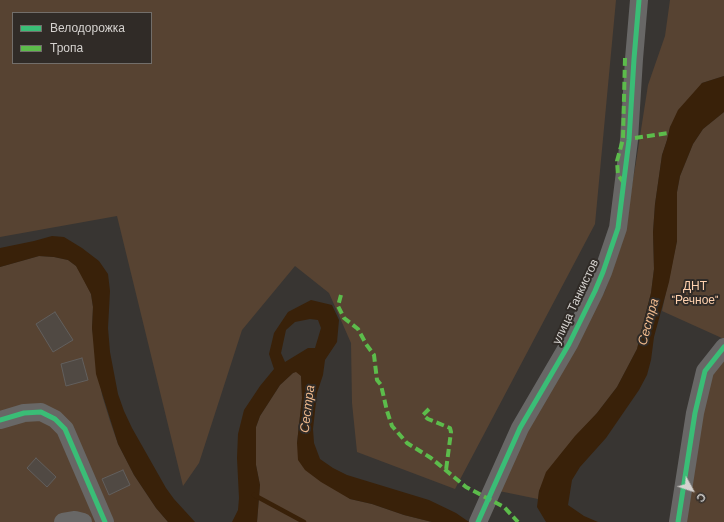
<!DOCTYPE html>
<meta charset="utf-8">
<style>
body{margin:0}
#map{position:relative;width:724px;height:522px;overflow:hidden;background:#383532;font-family:"DM Sans",sans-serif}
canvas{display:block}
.legend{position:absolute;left:12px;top:12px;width:140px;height:52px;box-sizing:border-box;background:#302b27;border:1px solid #726e6a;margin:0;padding:5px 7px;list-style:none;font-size:12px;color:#d5d2cf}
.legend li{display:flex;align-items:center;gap:8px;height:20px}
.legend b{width:20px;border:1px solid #726e6a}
.north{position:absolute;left:672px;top:470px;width:40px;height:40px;-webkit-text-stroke:3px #302b27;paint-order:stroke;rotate:130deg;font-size:11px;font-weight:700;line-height:16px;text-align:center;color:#d5d2cf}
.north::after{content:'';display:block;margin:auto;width:14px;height:18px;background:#d5d2cf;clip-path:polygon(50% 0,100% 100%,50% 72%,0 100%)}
</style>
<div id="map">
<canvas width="724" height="522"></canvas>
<ul class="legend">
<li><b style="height:5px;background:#3abd76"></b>Велодорожка</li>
<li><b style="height:5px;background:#5cbc4b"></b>Тропа</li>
</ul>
<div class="north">С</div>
</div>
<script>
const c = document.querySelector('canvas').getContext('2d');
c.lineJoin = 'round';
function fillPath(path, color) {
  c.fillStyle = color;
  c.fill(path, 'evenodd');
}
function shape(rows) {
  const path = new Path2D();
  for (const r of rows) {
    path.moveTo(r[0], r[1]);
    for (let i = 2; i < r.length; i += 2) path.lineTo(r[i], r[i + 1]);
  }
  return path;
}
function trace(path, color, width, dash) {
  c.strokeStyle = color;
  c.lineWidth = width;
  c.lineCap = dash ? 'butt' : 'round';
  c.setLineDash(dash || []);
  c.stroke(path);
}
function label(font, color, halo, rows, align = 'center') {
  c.font = font + ' "DM Sans",sans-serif';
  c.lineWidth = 4;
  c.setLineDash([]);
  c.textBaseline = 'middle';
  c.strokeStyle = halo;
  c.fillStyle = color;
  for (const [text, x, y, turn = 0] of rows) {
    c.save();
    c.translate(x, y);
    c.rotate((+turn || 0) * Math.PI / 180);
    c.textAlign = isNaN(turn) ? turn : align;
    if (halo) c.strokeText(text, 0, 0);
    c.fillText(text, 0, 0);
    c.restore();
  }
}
const green = shape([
 [0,0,616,0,595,224,455,489,357,452,352,403,351,343,329,293,295,266,242,330,199,463,183,486,117,216,0,237],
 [13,13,151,13,151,63,13,63],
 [670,0,724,0,724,76,702,83,670,127,667,140,662,155,655,204,653,232,654,269,651,293,637,349,617,387,597,413,561,454,539,491,538,499,499,491,526,433,605,291,622,243,636,162,648,85,665,36],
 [724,112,724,339,662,311,677,241,677,192,680,176,693,144,703,129],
 [39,256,54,257,68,260,76,266,82,276,91,294,93,307,92,328,102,395,110,421,118,444,134,475,156,508,168,522,0,522,0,267],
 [724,348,724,522,678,522,695,413],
 [297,371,301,376,302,398,297,443,350,499,372,504,404,515,432,522,257,522,260,485,256,465,256,427,260,416,280,385,293,373]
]);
const water = shape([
 [724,76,724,112,703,129,693,144,680,176,677,192,677,241,669,282,654,337,651,360,647,375,639,390,606,438,580,467,572,480,568,505,584,516,598,522,546,522,537,507,539,491,546,472,575,436,597,413,617,387,637,349,651,293,654,269,653,232,655,204,662,155,667,140,670,127,678,110,702,83],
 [52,236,64,237,82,248,99,261,108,274,110,291,108,328,110,352,118,394,124,411,132,428,166,488,174,499,195,522,168,522,156,508,134,475,118,444,96,374,92,328,93,307,91,294,76,266,68,260,54,257,39,256,0,267,0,248,34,241],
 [311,300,332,305,339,320,337,342,325,360,323,375,317,393,313,429,314,443,320,459,333,468,347,475,429,500,456,513,469,522,432,522,404,515,372,504,350,499,321,482,305,470,298,460,297,443,302,398,301,376,296,372,293,373,280,385,260,416,256,427,256,465,260,485,257,522,232,522,238,510,239,498,237,458,238,434,244,410,260,386,274,369,269,354,274,333,288,312],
 [310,319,318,320,321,328,315,348,308,348,285,362,281,353,286,330,295,322]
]);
const stream = shape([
 [254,495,304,522]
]);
const building = shape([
 [55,312,73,340,53,352,36,324,55,312],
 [82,358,88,380,66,386,61,364,82,358],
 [36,458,56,477,47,487,27,468,36,458],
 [123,470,130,485,109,495,102,479,123,470]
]);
const minor = shape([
 [0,420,24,413,41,412,55,419,65,429,105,522],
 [63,522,75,520,83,522],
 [478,522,520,428,569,344,595,291,603,272,618,228,629,140,634,59,639,0],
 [678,522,695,413,705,371,724,347]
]);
const quiet = shape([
 [635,138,669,133],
 [624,183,618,175,617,161,623,139,625,58],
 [341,295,338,306,344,318,358,329,366,344,374,355,377,380,381,385,387,411,392,426,407,443,431,458,466,487,504,507,518,522],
 [429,409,423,415,428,419,450,428,451,432,446,470]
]);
const cycleway = shape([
 [0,420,24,413,41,412,55,419,65,429,105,522],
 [478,522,520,428,569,344,595,291,603,272,618,228,629,140,634,59,639,0],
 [678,522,695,413,705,371,724,347]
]);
const parkNames = [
 ["ДНТ",695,287],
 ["\"Речное\"",695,301]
];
const streetNames = [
 ["улица Танкистов",576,302,-65]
];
const waterNames = [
 ["Сестра",649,322,-75],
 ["Сестра",308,409,-83]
];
fillPath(green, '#574332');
fillPath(water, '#392109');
trace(stream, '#392109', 4.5);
fillPath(building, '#504943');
trace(building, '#625f5d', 1);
trace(minor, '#686766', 18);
trace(quiet, '#5cbc4b', 4, [8, 4]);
trace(cycleway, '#3abd76', 5);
label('12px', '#fed1ae', '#302b27', parkNames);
label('12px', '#d5d2cf', '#302b27', streetNames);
label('italic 13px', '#eeb88b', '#302b27', waterNames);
</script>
